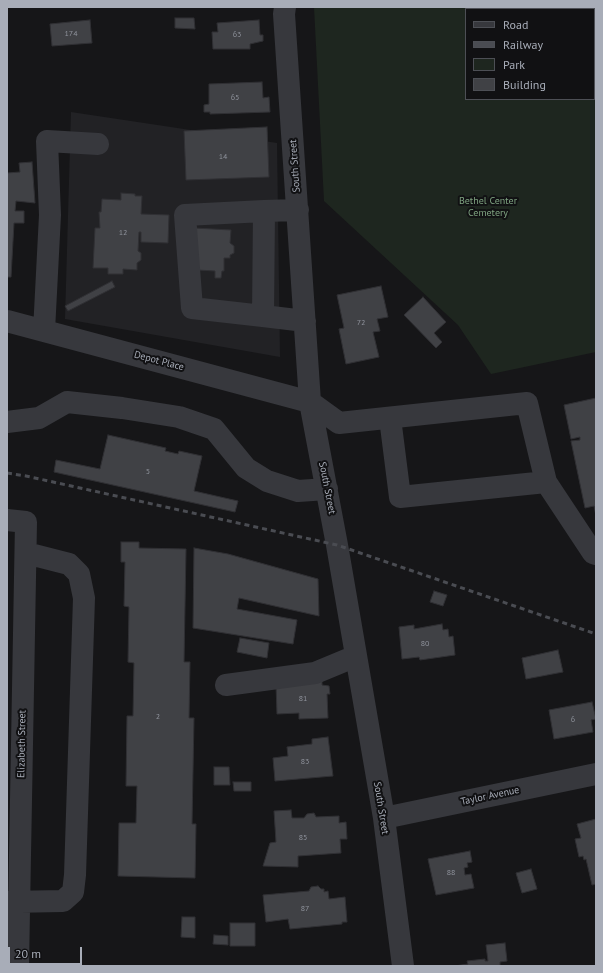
<!DOCTYPE html>
<style>
body{margin:0}
#map{position:relative;width:603px;height:973px;overflow:hidden;background:#161618;font-family:"PT Sans",sans-serif}
canvas{display:block}
.frame{position:absolute;inset:0;border:8px solid #a8adb8;pointer-events:none}
.legend{position:absolute;left:465px;top:8px;width:130px;height:92px;box-sizing:border-box;background:#111113;border:1px solid #4d4f55;margin:0;padding:5px 7px;list-style:none;font-size:12px;color:#a8adb8}
.legend li{display:flex;align-items:center;gap:8px;height:20px}
.legend b{width:20px;border:1px solid #4d4f55}
.scale{position:absolute;left:8px;top:947px;width:74px;height:18px;box-sizing:border-box;border:2px solid #a8adb8;border-top:0;padding-left:5px;font-size:12px;line-height:14px;white-space:nowrap;color:#a8adb8;-webkit-text-stroke:3px #111113;paint-order:stroke}
</style>
<div id="map">
<canvas width="603" height="973"></canvas>
<div class="frame"></div>
<ul class="legend">
<li><b style="height:5px;background:#37383d"></b>Road</li>
<li><b style="height:5px;background:#4a4c52"></b>Railway</li>
<li><b style="height:11px;background:#1e261f"></b>Park</li>
<li><b style="height:11px;background:#404145"></b>Building</li>
</ul>
<div class="scale">20 m</div>
</div>
<script>
const c = document.querySelector('canvas').getContext('2d');
c.lineJoin = 'round';
function fillPath(path, color) {
  c.fillStyle = color;
  c.fill(path, 'evenodd');
}
function shape(rows) {
  const path = new Path2D();
  for (const r of rows) {
    path.moveTo(r[0], r[1]);
    for (let i = 2; i < r.length; i += 2) path.lineTo(r[i], r[i + 1]);
  }
  return path;
}
function trace(path, color, width, dash) {
  c.strokeStyle = color;
  c.lineWidth = width;
  c.lineCap = dash ? 'butt' : 'round';
  c.setLineDash(dash || []);
  c.stroke(path);
}
function label(font, color, halo, rows, align = 'center') {
  c.font = font + ' "PT Sans",sans-serif';
  c.lineWidth = 4;
  c.setLineDash([]);
  c.textBaseline = 'middle';
  c.strokeStyle = halo;
  c.fillStyle = color;
  for (const [text, x, y, turn = 0] of rows) {
    c.save();
    c.translate(x, y);
    c.rotate((+turn || 0) * Math.PI / 180);
    c.textAlign = isNaN(turn) ? turn : align;
    if (halo) c.strokeText(text, 0, 0);
    c.fillText(text, 0, 0);
    c.restore();
  }
}
const built = shape([
 [71,112,277,143,280,357,65,319]
]);
const green = shape([
 [314,7,596,7,596,352,491,374,458,325,324,201],
 [466,9,594,9,594,99,466,99]
]);
const building = shape([
 [175,18,194,18,195,29,175,28,175,18],
 [90,20,92,43,52,46,50,24,90,20],
 [259,20,260,35,263,35,263,41,250,44,250,49,213,49,212,32,218,32,217,23,259,20],
 [262,82,263,98,269,97,270,112,210,114,210,112,204,112,204,105,209,104,209,84,262,82],
 [267,127,269,177,186,180,184,131,267,127],
 [32,162,35,203,16,201,15,211,24,211,24,223,14,223,11,277,7,277,7,173,20,172,19,163,32,162],
 [121,193,135,194,135,196,142,196,141,214,169,215,168,243,141,242,141,232,139,232,138,251,141,253,141,260,137,263,137,270,123,269,123,274,108,274,108,268,93,268,95,228,100,228,99,212,101,212,102,199,121,200,121,193],
 [194,228,231,230,230,243,234,246,234,253,230,255,230,258,224,258,224,271,222,271,221,278,215,278,215,271,198,270,194,228],
 [112,281,115,287,68,311,65,306,112,281],
 [381,286,388,317,377,319,380,331,373,332,379,357,346,364,339,329,344,328,337,295,381,286],
 [423,297,446,322,434,333,442,342,436,348,404,315,423,297],
 [596,398,596,516,594,506,585,508,571,441,580,440,580,437,571,439,564,405,596,398],
 [108,435,166,448,165,451,178,454,179,451,202,456,194,491,238,501,235,512,54,472,56,460,100,469,108,435],
 [121,542,139,542,139,548,186,549,184,662,190,662,189,718,194,718,192,824,196,824,195,878,118,876,119,823,136,823,137,786,126,786,127,716,133,716,134,663,128,662,129,607,124,606,125,562,121,562,121,542],
 [194,548,228,554,318,579,319,616,239,598,237,609,297,620,293,644,193,628,194,548],
 [434,591,447,595,443,606,430,602,434,591],
 [442,624,443,630,448,629,449,637,453,636,455,655,420,660,419,657,402,659,399,627,414,625,414,629,442,624],
 [240,638,269,643,267,658,237,652,240,638],
 [558,650,563,672,526,679,522,658,558,650],
 [322,679,322,685,329,686,330,694,327,694,328,718,299,719,299,713,277,714,276,684,322,679],
 [592,702,596,719,591,720,593,732,554,739,549,710,592,702],
 [328,737,333,776,275,781,273,758,288,756,287,747,312,744,312,739,328,737],
 [214,767,229,767,230,785,214,785,214,767],
 [233,782,251,782,251,791,234,791,233,782],
 [291,810,292,818,304,818,307,814,314,813,316,817,339,816,339,823,346,822,347,839,340,839,341,853,298,856,298,867,263,866,270,843,276,842,274,811,291,810],
 [596,819,596,884,592,885,586,859,584,860,583,856,579,857,575,839,581,838,577,824,596,819],
 [470,851,472,862,467,863,468,867,464,868,465,875,471,874,474,888,436,895,428,859,470,851],
 [531,869,537,889,522,893,516,873,531,869],
 [318,886,321,889,324,889,324,892,328,891,329,899,345,897,347,922,342,922,342,924,290,929,288,919,266,922,263,895,309,891,311,887,318,886],
 [182,917,195,917,195,938,181,937,182,917],
 [230,923,255,923,255,946,230,946,230,923],
 [214,935,228,936,228,945,213,944,214,935],
 [505,943,507,961,500,962,500,966,454,966,468,964,467,961,485,959,485,961,488,961,486,945,505,943]
]);
const minor = shape([
 [285,7,284,14,310,402,337,545,384,818,403,966],
 [508,7,509,9],
 [594,68,596,68],
 [298,210,264,211,263,316,305,321],
 [263,316,192,308,185,215,264,211],
 [7,321,310,402,339,423,527,403,546,482,593,553,596,554],
 [44,331,50,215,47,141,98,144],
 [390,418,400,497,546,482],
 [7,422,39,418,67,402,122,408,179,417,214,429,246,468,267,481,298,491,327,489],
 [7,520,26,522,18,966],
 [226,685,315,673,356,656],
 [384,818,596,774],
 [7,902,63,901,73,892,75,875,84,598,79,574,69,564,26,553]
]);
const rail = shape([
 [7,473,26,476,337,545,596,634]
]);
const numberNames = [
 ["174",71,34],
 ["63",237,35],
 ["65",235,98],
 ["14",223,157],
 ["12",123,233],
 ["72",361,323],
 ["5",148,472],
 ["80",425,644],
 ["81",303,699],
 ["2",158,717],
 ["6",573,720],
 ["83",305,762],
 ["85",303,838],
 ["88",451,873],
 ["87",305,909]
];
const streetNames = [
 ["South Street",295,166,-94],
 ["Depot Place",159,361,15],
 ["South Street",327,488,79],
 ["Elizabeth Street",22,744,-89],
 ["Taylor Avenue",490,796,-12],
 ["South Street",381,808,81]
];
const parkNames = [
 ["Bethel Center",488,201],
 ["Cemetery",488,213]
];
fillPath(built, '#222225');
fillPath(green, '#1e261f');
fillPath(building, '#404145');
trace(building, '#303034', 1);
trace(minor, '#37383d', 22);
trace(rail, '#4a4c52', 3, [5, 4]);
label('8px', '#8e929b', null, numberNames);
label('10px', '#a8adb8', '#111113', streetNames);
label('10px', '#7fa381', '#111113', parkNames);
</script>
